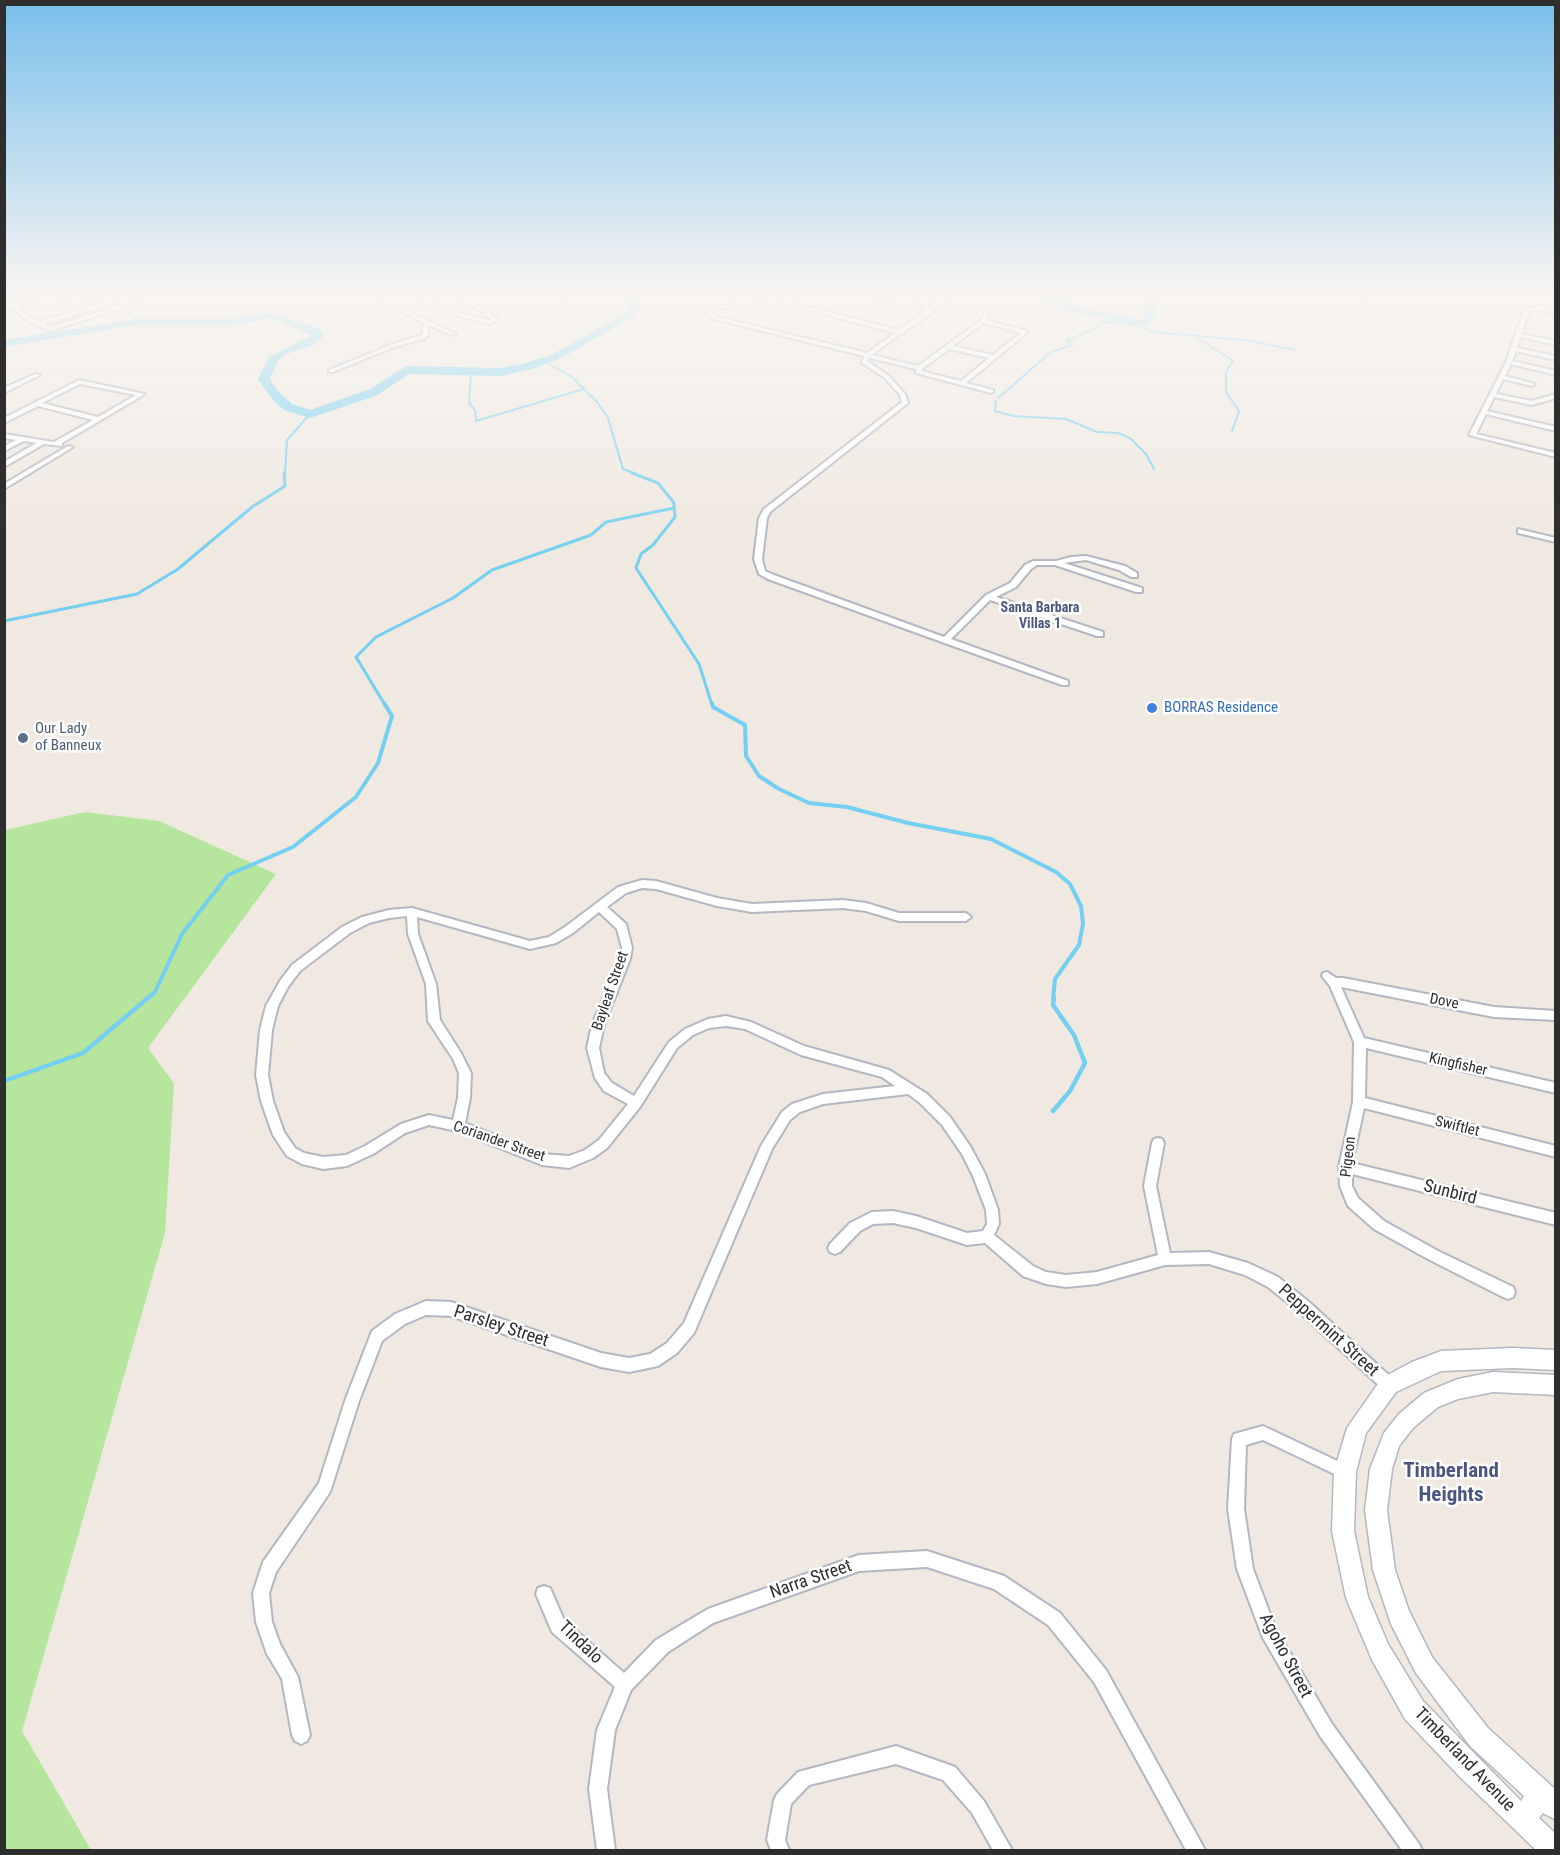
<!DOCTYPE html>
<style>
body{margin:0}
#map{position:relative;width:1560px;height:1855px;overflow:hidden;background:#efe9e1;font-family:"Roboto Condensed",sans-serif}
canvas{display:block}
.frame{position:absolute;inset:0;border:6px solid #2e2e2e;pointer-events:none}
</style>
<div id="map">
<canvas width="1560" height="1855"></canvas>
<div class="frame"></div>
</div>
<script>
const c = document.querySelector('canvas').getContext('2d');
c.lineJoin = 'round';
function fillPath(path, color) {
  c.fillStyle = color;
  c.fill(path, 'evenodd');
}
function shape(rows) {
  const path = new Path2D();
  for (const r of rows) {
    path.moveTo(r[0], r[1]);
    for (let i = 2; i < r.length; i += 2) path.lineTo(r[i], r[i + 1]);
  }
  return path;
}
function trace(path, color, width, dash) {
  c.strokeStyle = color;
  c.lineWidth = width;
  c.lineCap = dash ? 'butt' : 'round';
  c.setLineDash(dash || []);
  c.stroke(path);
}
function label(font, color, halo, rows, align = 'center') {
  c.font = font + ' "Roboto Condensed",sans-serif';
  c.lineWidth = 5;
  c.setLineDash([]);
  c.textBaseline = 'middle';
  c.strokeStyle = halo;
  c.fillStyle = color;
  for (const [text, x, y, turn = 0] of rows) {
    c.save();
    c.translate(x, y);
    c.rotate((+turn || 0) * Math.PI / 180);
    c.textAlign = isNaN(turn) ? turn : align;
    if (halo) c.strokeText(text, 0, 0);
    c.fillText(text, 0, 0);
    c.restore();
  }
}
const green = shape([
 [85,812,159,821,276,874,148,1048,174,1083,165,1233,22,1731,91,1850,5,1850,5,830]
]);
const streamFar3 = shape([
 [1361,302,1362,293],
 [138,322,130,314,142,303,142,300],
 [1144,326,1151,332,1245,340,1295,350],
 [1193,335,1233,361,1226,372,1226,392,1239,411,1232,431],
 [544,361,572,377,597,402,608,418,623,469,636,474],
 [471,372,469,403,475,410,476,421,584,389],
 [998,398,1051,352,1072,345,1067,341,1095,328,1102,322,1144,326,1149,320],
 [996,401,995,411,1013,416,1066,419,1097,432,1118,433,1130,438,1146,454,1154,469],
 [285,474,287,440,310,414]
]);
const streamFar2 = shape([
 [632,473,658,483,674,503,675,517,653,545,641,554,636,568,699,664,712,705],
 [4,621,137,594,178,569,252,507,285,486,284,473],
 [385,705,356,657,376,637,453,598,492,570,591,535,606,522,674,508]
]);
const streamFar1 = shape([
 [712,703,713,707,745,725,746,756,759,776,779,789,809,803,847,807,908,823,991,839,1056,872,1070,884,1081,906,1083,924,1079,945,1055,979,1053,999],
 [147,999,155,992,182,934,228,875,293,847,356,797,378,763,392,716,384,703]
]);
const stream = shape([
 [4,1081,83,1053,149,997],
 [1053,1111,1070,1091,1085,1063,1074,1035,1053,1005,1054,997]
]);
const river = shape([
 [545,293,581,293,568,298,550,296,545,293],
 [615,293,631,293,641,298,640,307,632,318,561,358,533,369,500,376,409,374,378,395,310,418,284,410,272,399,258,379,269,357,312,335,270,318,234,325,138,325,4,347,4,340,138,319,234,319,271,312,320,329,324,336,313,345,287,354,278,361,270,379,280,393,292,404,310,410,370,389,406,366,500,368,526,363,553,354,624,314,630,307,630,300,615,293],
 [1036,293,1049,293,1079,307,1139,320,1144,318,1145,300,1150,293,1160,293,1155,300,1155,320,1139,326,1072,312,1053,305,1036,293]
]);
const street = shape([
 [28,293,35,293,48,300,70,293,79,293,52,302,59,306,104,293,113,293,63,308,70,312,120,298,117,293,123,293,128,298,129,302,125,307,50,331,25,319,12,308,4,309,4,305,43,302,28,293],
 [122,300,123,302,121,305,50,327,43,323,73,316,73,315,122,300],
 [47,304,65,314,38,321,29,317,18,307,47,304],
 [362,293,369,293,456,334,451,335,429,325,428,336,423,339,394,347,333,372,329,372,329,370,390,345,422,335,424,323,362,293],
 [441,293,449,293,489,311,498,320,489,324,463,317,404,295,409,294,467,315,489,320,491,319,485,313,441,293],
 [774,293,779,294,774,298,898,330,926,310,855,293,865,293,922,306,923,301,918,293,924,293,929,301,927,307,929,308,949,293,956,293,934,311,904,332,904,334,900,334,872,355,918,366,981,320,984,313,989,314,986,320,1027,331,1027,333,966,383,993,390,993,392,991,393,916,373,916,369,869,358,867,361,889,376,905,394,908,403,770,512,767,518,762,559,765,571,774,575,944,637,986,595,1010,583,1025,565,1033,561,1056,561,1071,557,1086,556,1125,566,1137,573,1137,577,1131,577,1119,570,1086,560,1064,563,1142,588,1142,592,1136,592,1055,565,1037,565,1031,569,1016,587,996,597,1103,632,1103,636,1097,636,990,600,951,639,1068,681,1068,685,1062,685,942,642,768,579,759,574,754,559,759,518,764,509,902,402,900,395,885,378,862,363,864,356,714,319,701,310,768,297,774,293],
 [770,300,895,333,867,353,718,317,709,311,770,300],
 [984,323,1021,333,993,355,953,346,984,323],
 [949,349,989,358,961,381,921,371,922,369,949,349],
 [965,293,972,293,975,296,970,297,965,293],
 [1537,293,1556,294,1556,298,1540,295,1537,293],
 [1537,306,1556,310,1556,314,1537,310,1529,311,1522,334,1556,341,1556,345,1520,337,1517,348,1556,356,1556,360,1516,351,1512,361,1556,371,1556,375,1511,364,1505,376,1535,384,1532,386,1503,379,1496,394,1532,401,1556,394,1556,398,1532,405,1494,397,1487,411,1556,427,1556,431,1486,414,1476,434,1556,453,1556,457,1469,435,1506,362,1524,310,1537,306],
 [35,374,40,375,4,393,4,388,35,374],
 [79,380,145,394,62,443,62,446,44,444,4,467,4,462,36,443,24,441,4,451,4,446,16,440,4,438,4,434,54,442,93,420,38,406,4,423,4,418,79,380],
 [80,384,136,395,98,417,42,403,80,384],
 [68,446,73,447,4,489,4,484,68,446],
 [1518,529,1556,538,1556,542,1518,533,1518,529],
 [642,880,656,881,717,898,752,904,843,900,866,903,899,913,966,913,971,917,966,921,899,921,866,911,843,908,752,912,717,906,656,889,642,888,626,893,607,907,626,924,632,948,630,959,604,1025,599,1048,604,1073,612,1083,634,1096,669,1042,685,1029,708,1019,726,1016,751,1022,804,1046,889,1070,927,1094,950,1117,970,1146,985,1174,998,1210,999,1224,994,1235,1033,1266,1046,1272,1066,1275,1097,1272,1158,1255,1144,1186,1152,1143,1154,1139,1158,1138,1162,1139,1164,1143,1156,1186,1170,1253,1209,1252,1248,1263,1278,1277,1309,1302,1394,1380,1396,1385,1394,1390,1389,1392,1384,1390,1299,1312,1268,1287,1245,1275,1209,1264,1165,1265,1097,1284,1066,1287,1046,1284,1023,1276,985,1243,967,1245,916,1228,893,1223,873,1224,860,1231,840,1252,835,1254,830,1252,828,1248,830,1244,850,1223,872,1212,893,1211,916,1216,967,1233,983,1231,987,1224,986,1210,973,1176,962,1154,942,1125,919,1102,908,1094,823,1104,800,1112,790,1120,772,1149,694,1333,677,1353,658,1366,629,1372,601,1367,451,1316,426,1315,405,1324,382,1341,359,1401,330,1492,276,1572,269,1593,272,1622,280,1644,298,1677,310,1735,307,1741,301,1744,295,1741,292,1735,282,1679,267,1654,256,1622,253,1593,263,1562,319,1483,345,1401,372,1331,395,1314,426,1301,451,1302,601,1353,629,1358,650,1354,667,1343,684,1323,761,1146,782,1112,792,1104,823,1094,895,1086,882,1077,801,1055,745,1029,726,1026,709,1028,693,1035,677,1048,640,1107,607,1148,593,1158,569,1168,542,1165,457,1131,429,1125,405,1133,373,1154,347,1166,323,1169,302,1164,287,1156,273,1135,261,1101,256,1075,260,1030,266,1006,280,981,292,965,342,927,362,917,389,910,412,908,530,941,549,937,565,927,618,887,642,880],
 [599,912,617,929,622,948,620,959,592,1025,587,1048,595,1078,604,1091,628,1104,599,1140,585,1150,569,1156,542,1154,465,1123,470,1098,471,1073,461,1053,440,1020,436,984,418,934,417,917,530,949,556,943,573,933,599,912],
 [407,916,408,934,426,984,428,1021,453,1059,459,1073,458,1098,453,1120,429,1115,401,1124,365,1146,346,1155,323,1157,304,1153,295,1148,284,1132,273,1101,268,1075,272,1030,278,1006,288,987,300,971,350,933,369,923,389,918,407,916],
 [1327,972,1336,978,1343,978,1494,1007,1556,1011,1556,1020,1494,1017,1341,987,1364,1038,1556,1083,1556,1093,1366,1048,1365,1098,1556,1146,1556,1157,1364,1108,1352,1163,1556,1213,1556,1225,1352,1174,1352,1186,1358,1198,1384,1221,1438,1251,1513,1287,1515,1292,1513,1297,1508,1299,1503,1297,1428,1259,1374,1229,1348,1206,1340,1186,1339,1167,1353,1102,1354,1042,1330,986,1322,976,1323,973,1327,972],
 [1263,1426,1350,1467,1352,1472,1350,1477,1345,1479,1263,1440,1246,1445,1244,1509,1253,1569,1275,1627,1332,1724,1419,1844,1422,1850,1402,1850,1320,1736,1263,1638,1237,1569,1228,1509,1232,1439,1234,1434,1263,1426],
 [927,1551,1004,1576,1060,1613,1106,1670,1205,1850,1186,1850,1094,1682,1048,1625,994,1589,927,1567,859,1571,713,1623,668,1652,631,1690,615,1730,607,1789,615,1850,597,1850,589,1789,597,1730,615,1687,552,1632,536,1594,538,1588,544,1586,550,1588,564,1620,624,1673,656,1640,708,1609,859,1555,927,1551],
 [896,1746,955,1767,984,1801,1012,1850,993,1850,972,1813,943,1780,896,1764,809,1785,791,1804,785,1840,789,1850,771,1850,767,1840,774,1800,777,1794,798,1772,896,1746]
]);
const secondary = shape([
 [1513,1348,1556,1350,1556,1370,1513,1368,1441,1371,1396,1392,1366,1433,1356,1472,1354,1531,1368,1597,1388,1644,1423,1701,1521,1801,1524,1796,1470,1746,1416,1673,1391,1624,1373,1570,1365,1510,1370,1469,1384,1433,1399,1414,1424,1393,1458,1379,1493,1372,1556,1375,1556,1395,1493,1392,1458,1399,1438,1407,1413,1428,1399,1446,1392,1469,1387,1510,1395,1570,1409,1611,1432,1657,1488,1728,1556,1790,1556,1820,1543,1813,1539,1818,1556,1834,1556,1850,1536,1850,1460,1777,1405,1719,1372,1660,1346,1598,1332,1531,1334,1472,1347,1428,1382,1378,1412,1362,1441,1351,1513,1348]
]);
const markers = [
 [1152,708,6,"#3f7fe0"],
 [23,738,6,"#5c6f8a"]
];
const farNeighbourhoodnames = [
 ["Santa Barbara",1040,608],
 ["Villas 1",1040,624]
];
const shopNames = [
 ["BORRAS Residence",1164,708]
];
const serviceNames = [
 ["Our Lady",35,729],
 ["of Banneux",35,746]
];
const streetNames = [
 ["Bayleaf Street",611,991,-71],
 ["Dove",1444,1002,11],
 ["Kingfisher",1458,1065,13],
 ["Swiftlet",1457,1127,14],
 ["Coriander Street",499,1142,19],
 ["Pigeon",1349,1157,-83]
];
const nearStreetnames = [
 ["Sunbird",1450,1193,14],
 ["Parsley Street",501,1327,18],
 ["Peppermint Street",1328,1331,42],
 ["Narra Street",811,1580,-19],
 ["Tindalo",580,1643,44],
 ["Agoho Street",1285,1656,62],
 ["Timberland Avenue",1464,1760,46]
];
const nearQuarternames = [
 ["Timberland",1451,1472],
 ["Heights",1451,1496]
];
fillPath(green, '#b6e59e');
trace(streamFar3, '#75cff0', 2);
trace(streamFar2, '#75cff0', 3);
trace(streamFar1, '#75cff0', 4);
trace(stream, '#75cff0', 4.5);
fillPath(river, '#75cff0');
trace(street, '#b4b7c1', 4);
trace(secondary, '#b4b7c1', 3);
fillPath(street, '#fff');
fillPath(secondary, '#fff');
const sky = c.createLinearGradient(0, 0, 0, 553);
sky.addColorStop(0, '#7abfeb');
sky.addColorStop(0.53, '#f8f5f2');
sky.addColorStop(1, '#f8f5f200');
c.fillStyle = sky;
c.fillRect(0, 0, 1560, 553);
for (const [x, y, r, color] of markers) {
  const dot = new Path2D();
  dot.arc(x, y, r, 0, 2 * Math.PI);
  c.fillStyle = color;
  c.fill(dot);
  trace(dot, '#fff', 2);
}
label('bold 14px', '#4d5680', '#fff', farNeighbourhoodnames);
label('15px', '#366cbe', '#fff', shopNames, 'left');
label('15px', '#4e5e75', '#fff', serviceNames, 'left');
label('15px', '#2e2e2e', '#fff', streetNames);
label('18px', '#2e2e2e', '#fff', nearStreetnames);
label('bold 21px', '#4d5680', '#fff', nearQuarternames);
</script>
